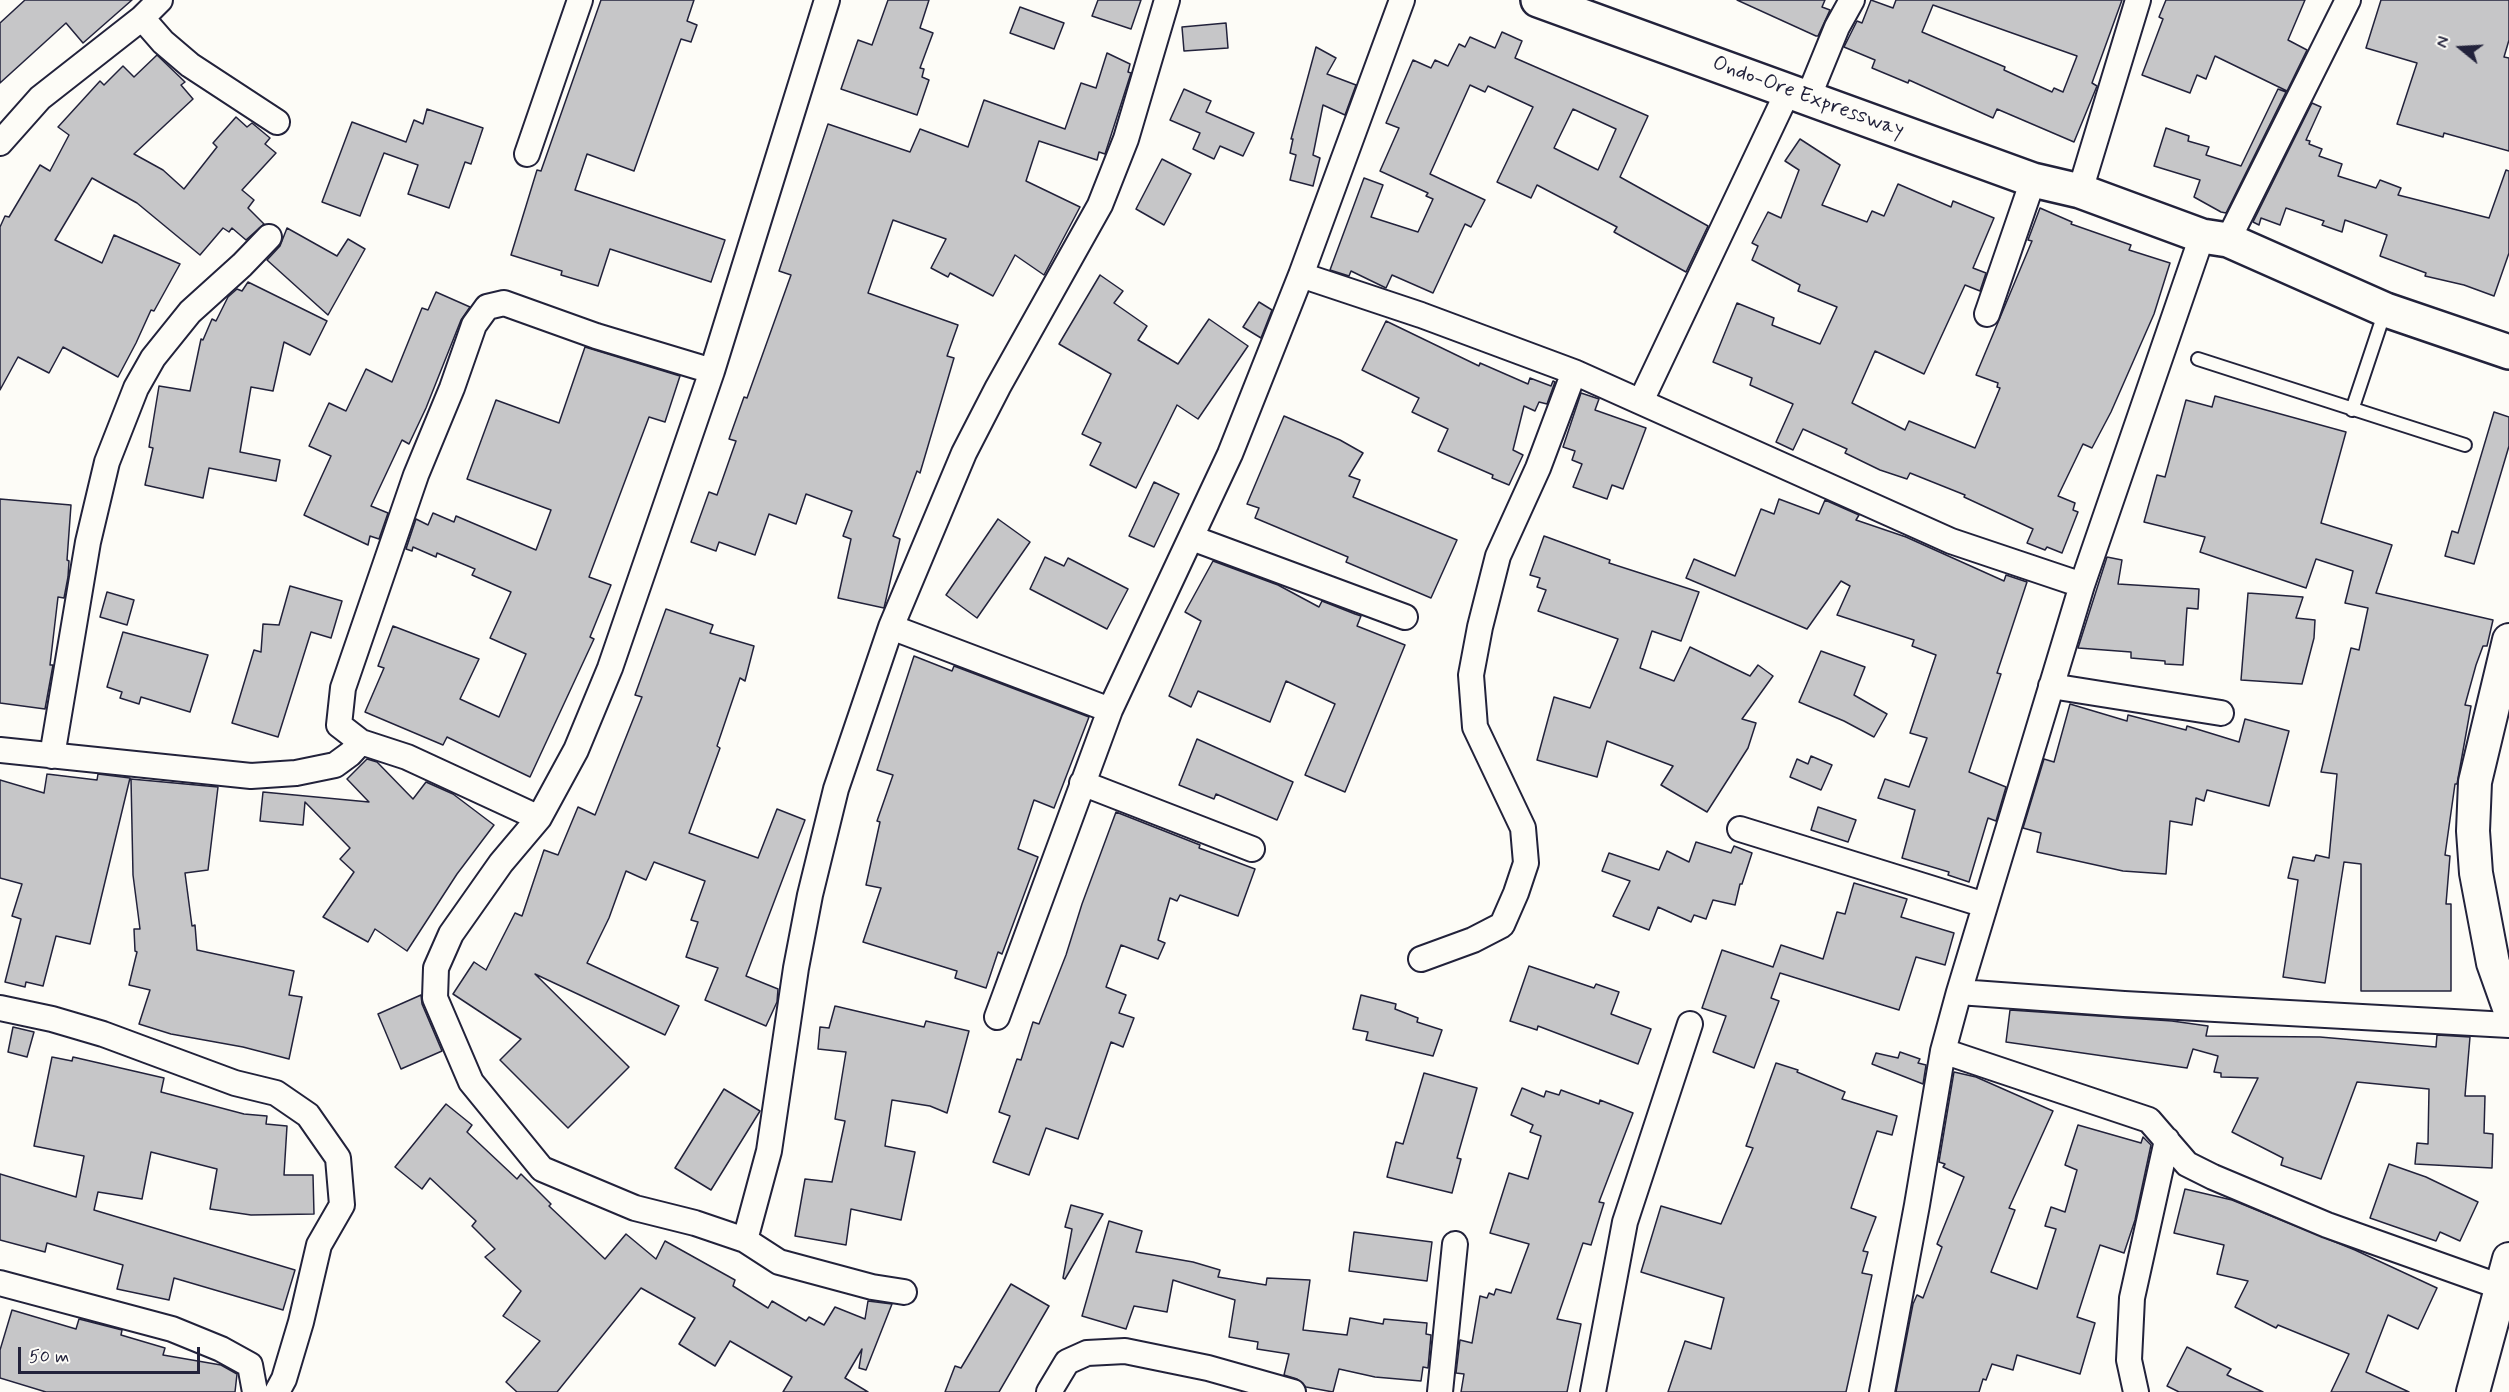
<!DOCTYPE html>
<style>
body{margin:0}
#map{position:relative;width:2509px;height:1392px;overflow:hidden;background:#fdfcf7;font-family:Mynerve,sans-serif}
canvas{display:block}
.north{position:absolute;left:2431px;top:18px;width:60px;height:60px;-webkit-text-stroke:4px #fdfcf7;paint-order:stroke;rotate:288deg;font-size:16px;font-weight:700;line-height:24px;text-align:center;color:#22223b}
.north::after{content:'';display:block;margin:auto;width:21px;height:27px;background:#22223b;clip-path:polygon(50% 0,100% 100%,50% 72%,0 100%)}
.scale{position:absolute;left:18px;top:1347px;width:182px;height:27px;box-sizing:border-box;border:3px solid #22223b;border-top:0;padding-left:8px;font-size:18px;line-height:21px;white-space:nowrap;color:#22223b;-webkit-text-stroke:4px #fdfcf7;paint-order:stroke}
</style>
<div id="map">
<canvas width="2509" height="1392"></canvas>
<div class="north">N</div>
<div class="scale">50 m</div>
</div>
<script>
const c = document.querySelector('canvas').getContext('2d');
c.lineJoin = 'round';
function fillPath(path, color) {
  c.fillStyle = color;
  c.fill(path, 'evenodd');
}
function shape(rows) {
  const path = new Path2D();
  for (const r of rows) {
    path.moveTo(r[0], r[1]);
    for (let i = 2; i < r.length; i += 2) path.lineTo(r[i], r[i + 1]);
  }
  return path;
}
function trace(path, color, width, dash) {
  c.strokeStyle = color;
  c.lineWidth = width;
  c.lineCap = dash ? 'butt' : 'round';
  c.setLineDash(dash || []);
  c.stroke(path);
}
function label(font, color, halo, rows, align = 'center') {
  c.font = font + ' Mynerve,sans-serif';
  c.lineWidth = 6;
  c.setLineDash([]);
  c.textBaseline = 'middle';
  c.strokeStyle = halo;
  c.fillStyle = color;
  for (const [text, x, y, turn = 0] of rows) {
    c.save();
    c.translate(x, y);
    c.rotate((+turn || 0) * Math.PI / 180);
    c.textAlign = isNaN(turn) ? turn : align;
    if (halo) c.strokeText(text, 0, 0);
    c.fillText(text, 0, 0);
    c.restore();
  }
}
const building = shape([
 [25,0,132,0,83,43,66,23,0,83,0,23,25,0],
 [601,0,694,0,687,21,697,25,691,42,681,39,634,171,587,154,575,190,725,240,711,282,610,249,598,286,561,275,562,271,511,255,537,170,541,171,601,0],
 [888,0,929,0,920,28,933,33,920,68,924,69,922,77,929,80,917,115,841,89,858,40,872,45,888,0],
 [1098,0,1141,0,1131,29,1092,16,1098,0],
 [1737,0,1825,0,1822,7,1830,10,1818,36,1816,36,1737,0],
 [1871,0,1893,8,1896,0,2122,0,2092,83,2097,86,2074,142,1997,109,1993,118,1909,80,1908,83,1872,68,1875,60,1844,47,1857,21,1862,23,1871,0],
 [1933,5,2077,56,2063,92,2054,88,2052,92,2004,70,2005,67,1922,32,1933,5],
 [2166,0,2305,0,2288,40,2307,50,2287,91,2215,56,2206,79,2197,75,2190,93,2142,75,2163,19,2159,17,2166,0],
 [2381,0,2509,0,2509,40,2504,57,2509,58,2509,151,2444,133,2443,137,2397,124,2417,63,2366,48,2381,0],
 [1020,7,1064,23,1054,49,1010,33,1020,7],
 [1226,23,1228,48,1184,51,1182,27,1226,23],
 [1502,32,1522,41,1515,58,1648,116,1620,177,1708,226,1686,272,1614,232,1617,227,1537,185,1531,198,1497,182,1533,107,1488,86,1485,92,1470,85,1430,174,1485,200,1471,227,1465,224,1433,293,1392,275,1386,288,1351,271,1349,276,1330,270,1364,178,1383,185,1371,217,1418,232,1433,199,1426,196,1428,193,1380,171,1399,128,1386,123,1413,60,1431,68,1435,60,1448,66,1459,44,1465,47,1470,37,1495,48,1502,32],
 [1573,109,1616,129,1598,170,1554,148,1573,109],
 [1316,47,1336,58,1327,74,1356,85,1345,115,1323,105,1313,155,1320,158,1313,186,1290,180,1296,155,1290,153,1293,139,1291,139,1316,47],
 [1107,53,1130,64,1128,72,1131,73,1105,154,1099,152,1097,160,1039,141,1026,181,1080,207,1044,275,1015,255,993,296,950,273,948,277,931,268,946,239,893,220,868,293,958,325,947,356,954,358,920,473,917,471,893,536,900,539,884,608,838,598,851,539,843,536,852,511,806,494,796,524,769,514,755,555,719,542,716,551,691,542,709,492,717,495,736,441,729,439,744,397,747,398,791,275,779,271,828,124,910,152,920,129,968,147,984,100,1065,129,1081,83,1096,88,1107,53],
 [157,55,185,82,181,85,193,99,134,154,163,170,184,189,217,147,213,143,236,117,247,127,252,123,270,138,265,144,276,153,242,190,254,200,248,208,264,224,246,240,232,228,229,232,223,228,200,255,137,203,92,178,55,240,102,263,114,235,180,264,154,311,151,310,136,343,118,377,63,347,49,373,18,357,0,390,0,227,5,216,9,217,40,165,50,171,69,135,58,127,100,81,104,85,123,66,134,77,157,55],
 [1184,89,1211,101,1206,112,1254,133,1243,156,1220,146,1214,159,1193,149,1200,133,1170,120,1184,89],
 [2278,89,2286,92,2226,213,2221,212,2194,197,2200,180,2154,166,2166,128,2189,136,2188,141,2209,147,2206,155,2241,166,2278,89],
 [2312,103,2321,107,2306,140,2310,141,2309,144,2322,149,2319,156,2342,164,2338,176,2376,188,2380,180,2401,188,2398,195,2489,218,2506,170,2509,171,2509,253,2494,296,2464,285,2425,276,2426,273,2380,256,2387,235,2345,220,2342,232,2322,225,2324,221,2286,208,2280,225,2261,218,2259,225,2253,222,2312,103],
 [427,109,483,128,471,164,465,162,449,208,408,194,418,165,384,153,360,216,322,202,352,122,406,142,414,120,423,124,427,109],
 [1800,139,1840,165,1822,205,1867,222,1872,211,1884,216,1898,184,1951,207,1953,201,1994,218,1973,268,1986,273,1980,291,1965,285,1924,374,1875,351,1852,403,1905,430,1909,421,1975,448,2000,388,1997,387,1998,383,1976,375,2032,241,2028,240,2040,208,2072,222,2071,224,2131,245,2129,250,2170,263,2154,314,2111,412,2092,448,2083,444,2058,496,2075,503,2073,510,2078,512,2062,553,2047,547,2045,550,2027,543,2033,529,1964,497,1965,495,1910,473,1907,479,1880,470,1845,453,1847,449,1803,429,1793,450,1776,442,1793,404,1750,385,1752,378,1713,362,1737,303,1774,318,1772,325,1820,344,1837,307,1798,291,1800,285,1752,260,1758,246,1752,243,1768,212,1781,218,1799,170,1785,161,1800,139],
 [1162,159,1191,174,1164,225,1136,209,1162,159],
 [287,228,337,256,348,239,365,249,328,315,267,260,280,246,287,228],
 [1100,275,1123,291,1114,303,1147,326,1138,340,1178,364,1209,319,1248,346,1198,419,1177,405,1136,488,1090,465,1101,443,1082,434,1111,374,1059,344,1100,275],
 [248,282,327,321,310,355,284,342,273,391,251,387,240,452,280,460,276,481,209,468,203,498,145,485,153,448,149,447,159,386,190,391,201,339,203,340,212,319,216,321,228,297,237,289,242,291,248,282],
 [436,292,470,307,461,320,426,408,409,444,402,440,371,506,388,513,379,539,370,536,368,545,304,515,331,456,309,446,329,403,346,411,366,369,392,382,422,308,428,310,436,292],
 [1259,302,1272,310,1261,338,1243,327,1259,302],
 [1386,321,1479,366,1480,363,1528,384,1530,378,1551,386,1553,381,1555,382,1547,404,1539,402,1535,411,1524,406,1513,450,1523,455,1509,485,1492,478,1493,475,1438,451,1448,429,1412,412,1419,398,1362,370,1386,321],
 [585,347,680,376,665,422,649,417,589,577,611,585,590,637,594,639,530,777,447,737,443,745,365,712,384,668,378,666,393,626,479,659,460,699,499,717,526,654,490,638,511,592,472,575,475,569,437,553,436,557,413,547,412,551,406,549,416,519,428,525,433,513,454,522,456,516,536,550,551,510,467,479,496,400,559,423,585,347],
 [1581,393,1599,399,1595,410,1646,428,1623,489,1612,485,1607,499,1573,487,1582,464,1572,460,1575,451,1563,447,1581,393],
 [2215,396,2346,432,2321,523,2392,545,2376,593,2493,620,2487,646,2483,646,2476,665,2465,705,2471,706,2457,784,2455,784,2445,855,2450,856,2446,904,2451,904,2451,991,2361,991,2361,864,2344,862,2325,983,2283,977,2298,880,2288,878,2293,857,2314,861,2316,855,2329,858,2337,774,2321,772,2351,648,2359,650,2368,608,2345,603,2353,571,2316,559,2306,588,2200,552,2205,537,2144,522,2157,475,2165,477,2186,400,2212,407,2215,396],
 [2494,412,2509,417,2509,446,2474,564,2445,556,2452,531,2458,533,2494,412],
 [1284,416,1340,440,1363,453,1349,476,1360,480,1353,497,1457,540,1431,598,1346,562,1348,557,1255,518,1259,508,1247,504,1284,416],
 [1154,482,1179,494,1154,547,1129,536,1154,482],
 [0,499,71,505,67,560,69,561,68,577,64,598,58,597,50,665,53,665,45,709,0,703,0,499],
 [1779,499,1819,514,1825,500,1859,515,1856,520,1906,537,2004,581,2006,575,2027,582,1997,673,2001,674,1969,772,2006,787,1996,821,1988,818,1969,882,1948,875,1949,872,1902,858,1915,810,1878,798,1885,779,1909,787,1927,738,1910,733,1936,655,1912,646,1914,640,1837,615,1850,586,1841,581,1807,629,1686,578,1694,559,1735,576,1761,509,1774,514,1779,499],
 [998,519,1030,542,977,618,946,595,998,519],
 [1544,536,1610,560,1609,563,1699,592,1681,641,1652,631,1640,668,1674,681,1690,647,1750,676,1758,665,1773,676,1742,719,1756,723,1748,748,1707,812,1661,785,1673,766,1607,741,1597,777,1537,760,1554,697,1590,708,1618,639,1538,611,1546,590,1537,587,1540,578,1530,575,1544,536],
 [1045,557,1064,566,1068,558,1128,589,1107,629,1030,589,1045,557],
 [2107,557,2122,560,2118,584,2199,589,2198,609,2187,608,2183,665,2165,664,2165,661,2131,658,2131,652,2078,648,2107,557],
 [1213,561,1278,585,1319,607,1322,601,1355,614,1361,616,1357,626,1405,645,1345,792,1305,775,1335,704,1286,681,1270,722,1198,691,1191,707,1169,696,1201,621,1185,612,1213,561],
 [290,586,342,601,331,638,311,632,278,737,232,723,254,650,261,652,263,624,279,625,290,586],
 [107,592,134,600,127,625,100,617,107,592],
 [2248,593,2303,597,2296,618,2315,620,2314,638,2302,684,2241,680,2248,593],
 [666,609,713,625,710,633,754,646,745,681,740,678,717,746,720,748,689,833,758,858,777,809,805,820,746,976,778,989,777,1002,766,1026,705,1000,718,968,686,957,698,922,691,920,705,881,654,862,646,880,626,871,609,918,587,963,679,1006,665,1035,535,974,629,1067,568,1128,500,1060,521,1039,453,994,474,962,486,970,515,913,522,916,544,850,558,855,578,807,595,815,642,697,635,695,666,609],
 [123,632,208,655,190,712,141,697,139,704,120,698,122,692,107,687,123,632],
 [1821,651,1865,667,1854,695,1887,714,1874,737,1844,721,1799,702,1821,651],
 [914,656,952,671,954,666,1089,717,1054,808,1034,800,1018,849,1038,857,1002,954,998,952,986,988,955,978,957,971,863,942,881,888,866,885,880,822,877,821,893,775,877,770,914,656],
 [2070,704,2127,721,2128,715,2186,730,2187,726,2239,742,2245,719,2289,731,2269,806,2207,790,2204,801,2196,798,2192,825,2170,821,2166,874,2123,871,2037,852,2041,833,2023,828,2044,759,2054,762,2070,704],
 [1197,739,1293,782,1277,820,1216,794,1214,799,1179,785,1197,739],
 [1811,756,1832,765,1821,790,1790,777,1797,759,1808,764,1811,756],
 [367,759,377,762,413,799,426,782,453,794,494,825,457,874,407,951,375,929,368,942,323,917,354,872,340,859,350,848,305,802,303,825,260,821,263,792,369,802,347,779,367,759],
 [47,774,97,780,98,774,130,778,90,944,56,936,43,986,26,982,25,987,5,982,21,919,12,916,22,884,0,878,0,780,44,793,47,774],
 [131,779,218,787,208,870,185,873,192,926,195,925,197,950,294,971,289,995,302,997,289,1059,243,1047,171,1034,139,1024,150,990,129,985,137,952,135,951,134,929,140,929,133,875,131,779],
 [1818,807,1856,820,1848,842,1811,830,1818,807],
 [1116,812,1200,845,1199,848,1255,869,1238,916,1180,895,1177,901,1170,898,1158,940,1165,943,1158,959,1121,945,1106,987,1126,995,1119,1013,1134,1018,1123,1047,1111,1042,1078,1139,1046,1128,1029,1175,993,1162,1010,1116,999,1112,1017,1059,1021,1060,1033,1022,1039,1024,1066,955,1082,904,1116,812],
 [1696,842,1731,853,1734,846,1752,853,1742,884,1740,884,1735,905,1713,900,1706,919,1694,915,1691,922,1658,907,1649,930,1613,916,1630,881,1602,871,1609,853,1659,870,1667,851,1689,862,1696,842],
 [1854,883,1907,899,1901,917,1954,933,1945,965,1916,957,1899,1010,1780,973,1771,998,1779,1001,1754,1068,1713,1052,1726,1016,1702,1008,1722,950,1773,967,1781,945,1823,959,1837,912,1845,914,1854,883],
 [1529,966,1594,988,1596,984,1619,992,1611,1014,1651,1029,1638,1064,1538,1026,1537,1030,1510,1021,1529,966],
 [421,995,422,1004,442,1051,401,1069,378,1014,421,995],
 [1361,995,1396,1004,1395,1009,1418,1018,1417,1022,1442,1030,1433,1056,1366,1040,1368,1032,1353,1029,1361,995],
 [835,1006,924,1027,926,1021,969,1031,947,1113,930,1106,892,1100,885,1146,915,1152,901,1220,851,1209,846,1245,795,1236,805,1179,832,1182,845,1121,835,1119,846,1052,818,1049,820,1027,829,1028,835,1006],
 [2010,1010,2172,1021,2208,1026,2206,1036,2320,1037,2436,1047,2437,1035,2470,1037,2465,1096,2485,1096,2484,1133,2493,1134,2492,1168,2415,1164,2417,1143,2428,1144,2429,1089,2357,1082,2321,1179,2281,1165,2283,1158,2232,1132,2258,1078,2221,1077,2221,1073,2214,1072,2218,1056,2193,1049,2187,1068,2006,1042,2010,1010],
 [13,1027,34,1032,27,1057,8,1052,13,1027],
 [1900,1052,1920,1059,1918,1063,1926,1065,1923,1084,1872,1064,1876,1053,1898,1058,1900,1052],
 [52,1057,72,1061,73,1057,164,1078,161,1092,244,1114,267,1116,266,1124,287,1126,284,1175,313,1175,314,1214,251,1215,210,1209,217,1169,151,1152,142,1199,98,1192,94,1210,295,1270,283,1310,174,1278,169,1300,117,1289,123,1265,47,1243,45,1252,0,1240,0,1174,76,1197,84,1156,34,1146,52,1057],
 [1776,1063,1798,1070,1797,1072,1845,1092,1842,1099,1897,1116,1892,1135,1877,1131,1851,1208,1876,1217,1863,1251,1868,1252,1862,1273,1872,1275,1846,1392,1668,1392,1685,1341,1711,1349,1724,1298,1641,1272,1661,1206,1721,1224,1753,1148,1746,1146,1776,1063],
 [1954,1072,1976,1077,2053,1111,2009,1208,2015,1210,1991,1272,2037,1289,2056,1229,2045,1226,2051,1207,2065,1212,2077,1170,2065,1165,2078,1125,2141,1143,2143,1137,2151,1145,2135,1220,2124,1253,2100,1245,2077,1317,2095,1323,2080,1374,2017,1355,2013,1370,1992,1364,1986,1380,1983,1379,1979,1392,1896,1392,1913,1304,1917,1295,1923,1298,1942,1247,1937,1244,1964,1177,1943,1167,1945,1164,1939,1162,1954,1072],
 [1424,1073,1477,1088,1457,1158,1461,1159,1452,1193,1387,1177,1396,1142,1403,1144,1424,1073],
 [1522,1088,1544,1097,1546,1091,1559,1095,1561,1090,1599,1104,1600,1100,1633,1113,1599,1202,1604,1203,1591,1245,1583,1243,1557,1319,1581,1324,1567,1392,1461,1392,1464,1374,1456,1373,1460,1340,1472,1343,1480,1296,1487,1298,1489,1293,1494,1295,1496,1289,1511,1293,1529,1244,1490,1233,1509,1173,1528,1179,1541,1136,1530,1132,1533,1125,1511,1115,1522,1088],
 [724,1089,760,1111,711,1190,675,1168,724,1089],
 [446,1104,472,1125,467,1132,517,1179,521,1174,551,1204,549,1206,605,1259,626,1234,656,1259,665,1241,735,1280,733,1286,768,1308,772,1301,806,1321,809,1317,824,1325,835,1307,865,1319,868,1301,892,1304,866,1370,859,1368,862,1349,845,1378,868,1392,783,1392,792,1377,730,1341,715,1366,679,1344,695,1318,641,1288,557,1392,517,1392,506,1382,540,1341,503,1316,521,1291,485,1257,495,1249,472,1226,476,1221,430,1178,422,1189,395,1167,446,1104],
 [2389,1164,2426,1177,2478,1202,2460,1241,2440,1232,2436,1241,2370,1218,2389,1164],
 [2185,1189,2232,1200,2355,1250,2437,1288,2418,1329,2388,1315,2366,1372,2409,1392,2331,1392,2349,1354,2278,1325,2276,1328,2235,1307,2248,1281,2217,1274,2224,1245,2174,1233,2185,1189],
 [1071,1205,1103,1214,1065,1279,1063,1278,1072,1229,1065,1227,1071,1205],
 [1109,1221,1142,1231,1136,1252,1193,1262,1220,1270,1218,1277,1266,1285,1267,1278,1310,1280,1303,1330,1347,1335,1350,1318,1383,1324,1384,1319,1427,1323,1426,1334,1431,1335,1428,1368,1423,1367,1421,1381,1375,1377,1339,1369,1333,1392,1306,1387,1297,1379,1284,1375,1289,1354,1257,1349,1258,1342,1229,1337,1235,1300,1173,1280,1167,1312,1134,1306,1126,1329,1082,1316,1109,1221],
 [1354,1232,1432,1242,1427,1281,1349,1271,1354,1232],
 [1011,1284,1049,1306,999,1392,945,1392,955,1366,961,1368,1011,1284],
 [12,1310,76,1329,79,1319,122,1330,121,1335,165,1348,163,1355,221,1365,237,1374,235,1392,46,1392,0,1378,0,1350,12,1310],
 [2187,1347,2231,1369,2227,1375,2263,1392,2179,1392,2167,1386,2187,1347]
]);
const service = shape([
 [2198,359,2465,445],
 [2352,410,2385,311]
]);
const minor = shape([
 [827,0,712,371,610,668,576,750,539,818,501,863,451,934,436,968,435,998,471,1082,542,1169,635,1208,695,1223,745,1240,779,1262,872,1287,904,1292],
 [142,18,163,42,190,65,277,122],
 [1808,98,1837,27,1852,0],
 [0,143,40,98,142,18,160,0],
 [527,154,580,0],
 [2080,191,2138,0],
 [2228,240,2348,0],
 [1301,275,1421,315,1574,372,1951,541,2082,585],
 [1987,314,2033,180],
 [1641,401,1788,91],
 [1192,538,1405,617],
 [891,627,1110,710],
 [2051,686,2221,713],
 [0,750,251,776,296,773,335,765,350,754,361,742],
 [52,756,88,542,107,462,136,388,153,358,190,312,242,265,269,237],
 [1082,783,1252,849],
 [539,818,407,757,361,742,339,725,343,688,416,475,452,388,474,325,487,307,504,303,596,336,712,371],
 [1740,829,1985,905],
 [1421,959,1473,940,1502,925,1516,893,1526,863,1523,828,1475,727,1471,675,1480,627,1498,556,1538,468,1574,372],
 [1959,992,2124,1004,2509,1025],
 [0,1008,52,1019,103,1034,235,1083,276,1093,308,1115,338,1158,342,1205,319,1245,301,1322,284,1379,277,1392],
 [997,1017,1110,710,1230,454,1301,275,1402,0],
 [1943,1051,2149,1120,2187,1164,2213,1177,2327,1225,2501,1287],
 [745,1240,769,1151,796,968,810,895,836,789,891,627,964,453,998,387,1100,205,1126,139,1167,0],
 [0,1283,172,1329,221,1349,250,1365,255,1392],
 [1049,1392,1067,1362,1087,1353,1125,1351,1208,1368,1293,1392],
 [1440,1392,1455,1244],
 [1593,1392,1625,1222,1690,1024],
 [1882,1392,1917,1205,1943,1051,1959,992,2082,585,2202,236],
 [2136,1392,2129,1360,2132,1298,2167,1140]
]);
const tertiary = shape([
 [2509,640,2475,782,2473,831,2476,873,2493,963,2509,1008],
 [2473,1392,2509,1259]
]);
const primary = shape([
 [1538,0,2033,180,2080,191,2202,236,2228,240,2386,310,2509,352]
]);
const streetNames = [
 ["Ondo-Ore Expressway",1808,98,20]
];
fillPath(building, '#c6c6c8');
trace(building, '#22223b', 1.5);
trace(service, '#22223b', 16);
trace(minor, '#22223b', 28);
trace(tertiary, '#22223b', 36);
trace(primary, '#22223b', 38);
trace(service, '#fdfcf7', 12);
trace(minor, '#fdfcf7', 24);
trace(tertiary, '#fdfcf7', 32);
trace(primary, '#fdfcf7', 33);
label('21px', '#22223b', '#fdfcf7', streetNames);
</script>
